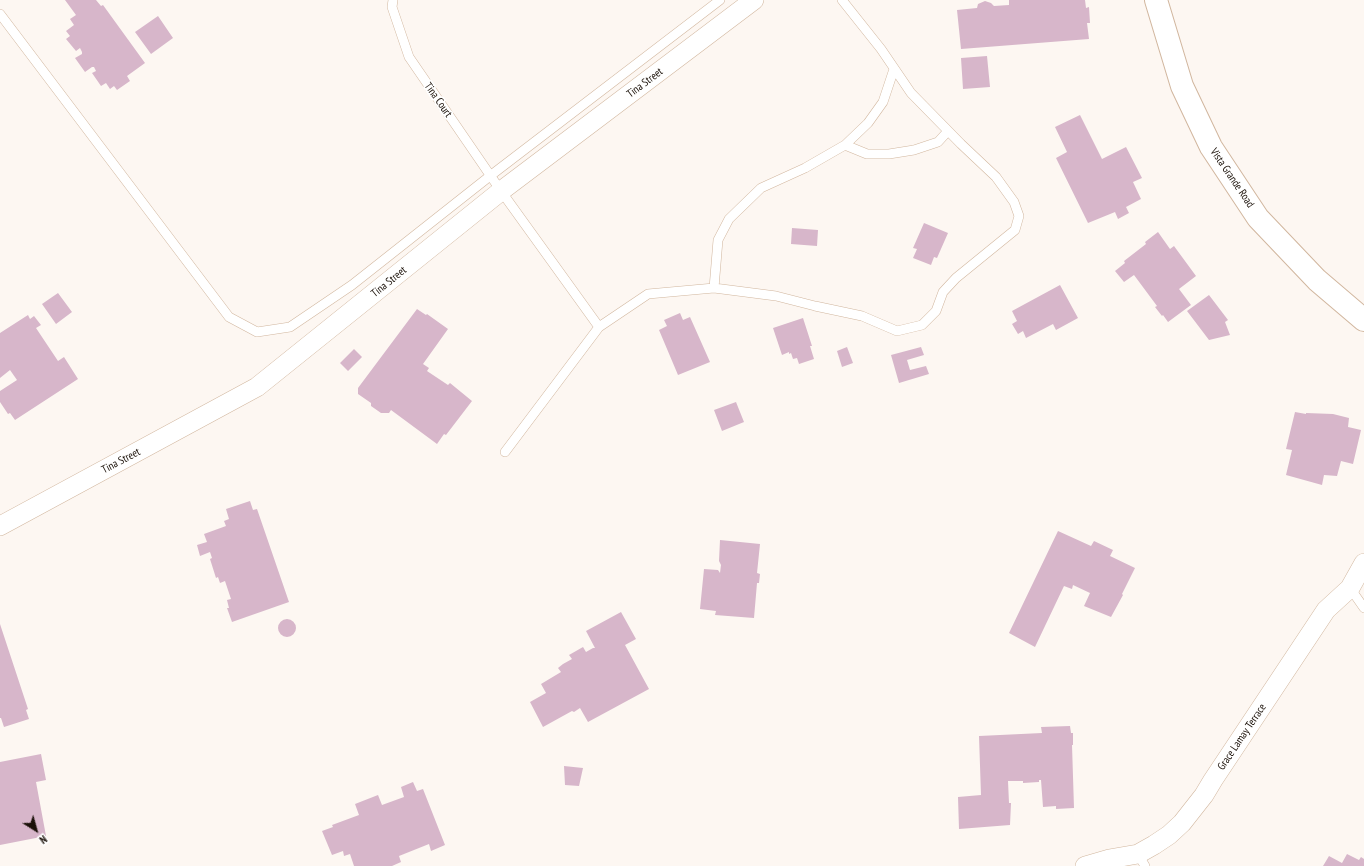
<!DOCTYPE html>
<style>
body{margin:0}
#map{position:relative;width:1364px;height:866px;overflow:hidden;background:#fdf7f2;font-family:"PT Sans Narrow",sans-serif}
canvas{display:block}
.north{position:absolute;left:16px;top:810px;width:40px;height:40px;-webkit-text-stroke:3px #fff;paint-order:stroke;rotate:143deg;font-size:11px;font-weight:700;line-height:16px;text-align:center;color:#1a1008}
.north::after{content:'';display:block;margin:auto;width:14px;height:18px;background:#1a1008;clip-path:polygon(50% 0,100% 100%,50% 72%,0 100%)}
</style>
<div id="map">
<canvas width="1364" height="866"></canvas>
<div class="north">N</div>
</div>
<script>
const c = document.querySelector('canvas').getContext('2d');
c.lineJoin = 'round';
function fillPath(path, color) {
  c.fillStyle = color;
  c.fill(path, 'evenodd');
}
function shape(rows) {
  const path = new Path2D();
  for (const r of rows) {
    if (r.length === 3) {
      path.moveTo(r[0] + r[2], r[1]);
      path.arc(r[0], r[1], r[2], 0, 2 * Math.PI);
      continue;
    }
    path.moveTo(r[0], r[1]);
    for (let i = 2; i < r.length; i += 2) path.lineTo(r[i], r[i + 1]);
  }
  return path;
}
function trace(path, color, width, dash) {
  c.strokeStyle = color;
  c.lineWidth = width;
  c.lineCap = dash ? 'butt' : 'round';
  c.setLineDash(dash || []);
  c.stroke(path);
}
function label(font, color, halo, rows, align = 'center') {
  c.font = font + ' "PT Sans Narrow",sans-serif';
  c.lineWidth = 3.5;
  c.setLineDash([]);
  c.textBaseline = 'middle';
  c.strokeStyle = halo;
  c.fillStyle = color;
  for (const [text, x, y, turn = 0] of rows) {
    c.save();
    c.translate(x, y);
    c.rotate((+turn || 0) * Math.PI / 180);
    c.textAlign = isNaN(turn) ? turn : align;
    if (halo) c.strokeText(text, 0, 0);
    c.fillText(text, 0, 0);
    c.restore();
  }
}
const building = shape([
 [65,0,96,0,101,6,103,5,145,63,127,76,130,81,117,90,114,86,110,89,106,83,101,86,92,73,96,71,94,67,92,67,85,72,75,58,82,54,82,52,80,48,76,51,66,39,70,36,66,31,74,25,70,19,76,15],
 [1009,0,1085,0,1086,8,1089,7,1090,23,1087,23,1089,39,961,49,957,10,977,8,978,4,985,1,991,3,994,6,1009,5],
 [158,16,173,38,151,54,135,32],
 [987,56,990,87,963,89,961,58],
 [1080,115,1102,159,1126,147,1142,178,1133,182,1141,199,1126,207,1129,213,1118,219,1115,212,1088,223,1056,158,1067,152,1055,127],
 [924,223,948,233,937,258,934,257,931,265,913,258,917,249,913,248],
 [792,228,818,230,817,246,791,244],
 [1158,232,1170,249,1174,246,1196,276,1179,289,1191,305,1168,322,1163,315,1162,316,1155,307,1157,306,1134,275,1124,282,1115,271,1125,263,1124,261,1146,244,1145,242],
 [1060,285,1078,318,1056,330,1053,324,1026,338,1023,331,1018,334,1012,324,1017,321,1012,311],
 [58,293,72,312,56,324,42,304],
 [1209,295,1228,320,1225,322,1230,335,1209,340,1187,311],
 [417,309,426,315,427,314,448,329,423,364,429,368,427,371,448,385,450,383,472,401,446,435,444,434,437,444,391,410,389,413,381,413,371,406,371,403,358,394,358,388],
 [680,313,683,320,690,317,710,362,678,375,659,330,667,326,664,320],
 [28,315,30,319,34,316,41,325,36,328,58,361,64,357,78,379,15,420,10,413,8,414,0,402,0,391,17,380,10,370,0,378,0,333],
 [803,318,812,346,810,346,814,359,799,364,797,358,793,359,791,353,789,354,789,352,782,355,773,328],
 [847,347,853,363,842,367,837,351],
 [921,347,924,355,907,360,910,370,926,366,929,374,899,383,891,355],
 [354,349,362,357,348,371,340,363],
 [736,402,744,422,722,431,714,410],
 [1295,412,1306,414,1306,413,1333,414,1349,418,1348,427,1361,430,1353,464,1341,461,1337,476,1324,475,1322,485,1286,475,1292,450,1286,449],
 [250,501,253,510,257,509,289,602,232,622,227,608,229,608,227,600,231,599,225,581,220,583,218,577,216,578,210,559,212,558,210,552,200,556,197,545,207,542,204,534,226,526,224,521,229,519,226,509],
 [1058,531,1091,546,1094,541,1113,550,1110,556,1135,568,1122,594,1123,595,1111,617,1084,606,1090,593,1073,585,1072,589,1064,586,1035,647,1009,633],
 [720,540,760,544,757,573,760,574,759,583,757,583,754,618,715,615,716,611,700,609,704,569,718,570,720,573,721,565,719,561],
 [621,612,636,639,625,645,649,689,588,722,580,708,574,712,572,711,543,727,530,702,546,693,541,684,561,672,558,668,563,664,572,659,569,655,583,647,586,652,593,648,595,648,586,631],
 [287,628,9],
 [0,624,28,709,26,710,29,719,4,727,1,718,0,718],
 [1070,726,1071,733,1073,733,1073,745,1072,745,1074,808,1056,809,1056,806,1043,807,1041,780,1039,780,1039,782,1023,783,1023,781,1008,781,1009,803,1011,803,1010,825,959,829,958,797,981,795,979,736,1042,733,1041,727],
 [41,754,46,780,36,782,46,836,0,845,0,762],
 [564,766,583,768,579,786,565,785],
 [413,782,417,791,423,789,445,845,431,851,429,844,399,856,401,862,392,866,354,866,350,854,344,856,343,851,332,855,322,831,333,827,332,825,359,815,355,804,378,795,382,805,404,797,401,787],
 [1347,854,1359,860,1361,857,1364,859,1364,866,1323,866,1329,856,1342,863]
]);
const lane = shape([
 [393,0,392,7,409,57,501,191,599,327,505,452],
 [0,14,229,317,257,332,290,327,352,285,490,176,720,0],
 [845,145,867,154,889,154,914,150,938,142,948,131],
 [714,288,718,240,729,219,761,188,805,168,845,145,868,123,883,102,894,69],
 [599,327,648,294,714,288,776,296,815,306,862,316,897,331,922,325,936,311,943,292,956,278,1015,230,1019,216,1014,202,996,177,961,144,911,93,881,49,842,0],
 [1350,588,1364,608],
 [1138,854,1145,866]
]);
const street = shape([
 [0,526,257,387,501,191,754,0],
 [1085,866,1109,859,1138,854,1154,845,1169,835,1182,823,1204,795,1213,780,1326,610,1350,588,1364,563]
]);
const secondary = shape([
 [1156,0,1182,86,1211,147,1258,218,1317,280,1364,320]
]);
const streetNames = [
 ["Tina Street",645,83,-37],
 ["Tina Court",438,100,55],
 ["Vista Grande Road",1232,178,56],
 ["Tina Street",389,282,-39],
 ["Tina Street",121,461,-28],
 ["Grace Lamay Terrace",1242,737,-56]
];
fillPath(building, '#d7b6ca');
trace(lane, '#d1b69e', 10);
trace(street, '#d1b69e', 20);
trace(secondary, '#d1b69e', 24);
trace(lane, '#fff', 9);
trace(street, '#fff', 19);
trace(secondary, '#fff', 22);
label('11px', '#1a1008', '#fff', streetNames);
</script>
